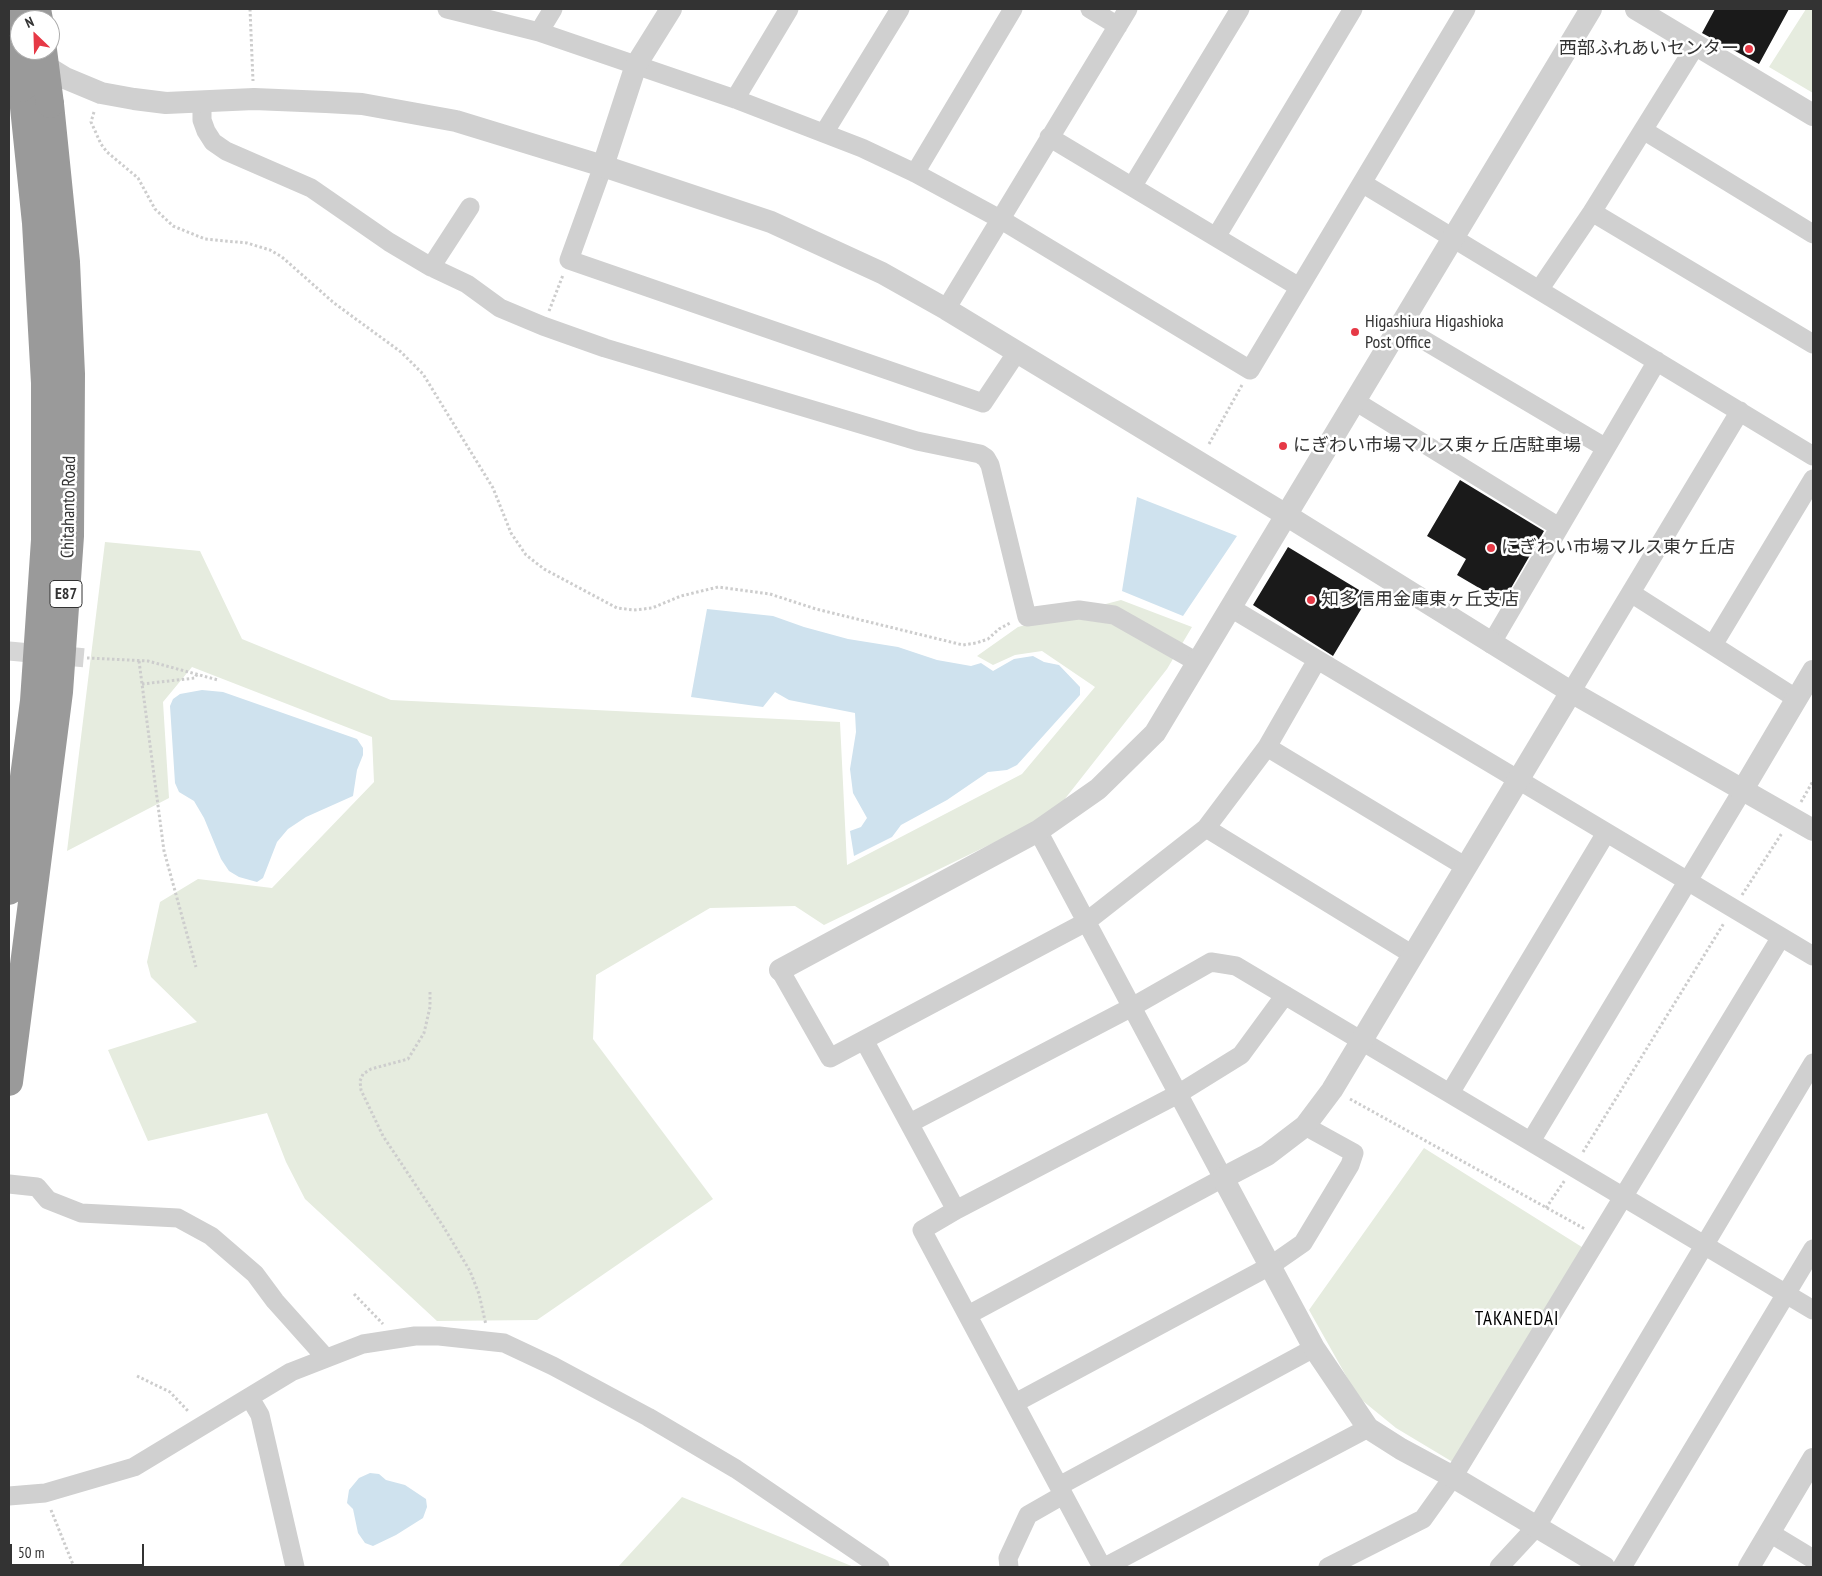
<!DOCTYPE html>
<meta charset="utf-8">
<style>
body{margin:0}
#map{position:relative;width:1822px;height:1576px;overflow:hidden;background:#fff;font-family:"PT Sans Narrow",sans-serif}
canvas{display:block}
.frame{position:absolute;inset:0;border:10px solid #333;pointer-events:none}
.north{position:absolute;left:10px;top:10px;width:50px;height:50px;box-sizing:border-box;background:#fff;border:1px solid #adadad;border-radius:50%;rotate:336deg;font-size:14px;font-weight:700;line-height:20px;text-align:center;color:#333}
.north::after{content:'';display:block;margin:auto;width:18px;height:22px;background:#e63946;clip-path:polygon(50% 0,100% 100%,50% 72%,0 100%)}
.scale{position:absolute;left:10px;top:1544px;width:134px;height:22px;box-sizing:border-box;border:2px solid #333;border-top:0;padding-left:6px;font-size:15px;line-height:18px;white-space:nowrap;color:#333;-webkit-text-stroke:4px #fff;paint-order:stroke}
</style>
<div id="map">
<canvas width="1822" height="1576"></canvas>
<div class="frame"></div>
<div class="north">N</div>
<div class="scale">50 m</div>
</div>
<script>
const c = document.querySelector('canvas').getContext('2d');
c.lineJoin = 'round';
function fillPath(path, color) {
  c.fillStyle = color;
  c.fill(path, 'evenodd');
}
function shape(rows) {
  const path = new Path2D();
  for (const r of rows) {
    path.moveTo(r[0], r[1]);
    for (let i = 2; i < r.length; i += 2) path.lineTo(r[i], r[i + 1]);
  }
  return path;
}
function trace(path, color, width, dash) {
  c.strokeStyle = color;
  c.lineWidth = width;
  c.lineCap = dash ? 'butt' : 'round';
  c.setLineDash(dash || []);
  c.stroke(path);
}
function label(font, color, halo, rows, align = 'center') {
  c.font = font + ' "PT Sans Narrow","Noto Sans JP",sans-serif';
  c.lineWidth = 5;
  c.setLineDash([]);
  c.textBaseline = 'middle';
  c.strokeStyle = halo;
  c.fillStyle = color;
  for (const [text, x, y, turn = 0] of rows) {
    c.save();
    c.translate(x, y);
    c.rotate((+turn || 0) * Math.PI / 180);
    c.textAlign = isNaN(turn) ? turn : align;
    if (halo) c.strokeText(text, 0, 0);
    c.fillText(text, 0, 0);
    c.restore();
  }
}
const green = shape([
 [1806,9,1813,9,1813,93,1769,67],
 [105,542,200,551,242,639,391,700,840,722,847,865,1022,774,1095,687,1042,651,1015,655,993,665,977,656,1018,627,1121,600,1192,627,1167,669,1053,814,824,925,795,906,710,908,596,975,593,1039,713,1199,537,1320,437,1321,305,1199,286,1162,267,1113,148,1141,108,1050,197,1022,151,977,147,962,160,902,198,879,272,888,374,782,372,737,192,667,163,702,169,798,67,851],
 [1424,1148,1593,1254,1461,1467,1396,1428,1358,1397,1309,1310],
 [682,1497,854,1567,618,1567]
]);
const water = shape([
 [1137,497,1237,536,1183,616,1122,591],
 [707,609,773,616,804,627,848,639,898,647,937,660,971,666,981,663,993,671,1014,659,1033,656,1044,662,1059,665,1080,687,1080,695,1017,765,1007,770,988,772,947,800,901,825,892,837,854,856,850,831,861,827,867,818,853,793,850,769,856,732,855,713,789,700,775,692,763,707,691,697],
 [202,690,223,692,357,739,363,748,363,755,357,770,353,796,306,817,288,829,277,842,263,878,257,882,239,877,229,871,221,859,204,818,194,801,179,792,175,783,170,706,173,699,180,694],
 [370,1473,379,1474,386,1480,405,1485,426,1499,427,1507,423,1518,396,1535,373,1546,365,1543,358,1533,353,1509,347,1503,349,1490,359,1478]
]);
const building = shape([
 [1715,9,1789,9,1759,64,1702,33],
 [1460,480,1544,531,1503,602,1457,575,1466,559,1427,536],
 [1288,547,1369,596,1333,656,1253,605]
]);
const minorTunnel = shape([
 [9,651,87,658]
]);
const path = shape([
 [250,9,253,81],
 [94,112,91,122,101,144,107,152,138,178,155,209,173,226,205,239,247,243,270,250,282,257,334,303,401,352,423,374,493,488,511,533,526,555,544,569,617,608,634,610,652,608,681,596,718,587,770,594,816,609,963,645,976,643,988,639,999,629,1010,623],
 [549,311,563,275],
 [1209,444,1242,385],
 [87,658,148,661,218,680],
 [139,661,164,851,196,967],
 [142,684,195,678,197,674],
 [1801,802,1813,781],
 [1742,895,1782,833],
 [430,992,430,1007,424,1033,408,1059,371,1069,363,1074,360,1081,361,1090,383,1136,443,1226,470,1271,479,1294,486,1325],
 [1350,1099,1585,1229],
 [1583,1152,1724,923],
 [1546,1208,1565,1180],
 [354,1294,383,1324],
 [137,1376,170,1392,189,1412],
 [51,1510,74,1567]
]);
const minor = shape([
 [447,9,539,32,735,99,862,148,915,173,1000,219,1250,370,1466,9],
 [1090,9,1118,26],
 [539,32,553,9],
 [735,99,789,9],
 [202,102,202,120,206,131,213,142,226,151,311,188,389,242,431,267,467,284,500,308,543,326,605,348,917,441,980,454,986,458,990,465,1027,617,1079,610,1114,615,1197,662],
 [1643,130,1813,234],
 [824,133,900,9],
 [1049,137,1299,287],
 [603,166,569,260,983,403,1017,352],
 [915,173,1013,9],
 [1362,183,1813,456],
 [1132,187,1240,9],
 [1592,212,1813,344],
 [1216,237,1353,9],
 [431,267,470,207],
 [1539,290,1592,212,1696,45],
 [946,309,1128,9],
 [1400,326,1606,448],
 [1355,401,1559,527],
 [1631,593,1797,699],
 [1231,608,1813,956],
 [1491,644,1657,361],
 [1713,645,1813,479],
 [1571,692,1740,411],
 [1267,747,1466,867],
 [1206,828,1413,955],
 [780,970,830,1058,1086,922,1206,828,1267,747,1317,660],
 [864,1040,956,1210],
 [1450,1093,1606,833],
 [910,1123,1132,1007,1211,962,1236,966,1813,1310],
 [1531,1141,1742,791],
 [9,1184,37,1187,48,1200,81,1213,178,1218,211,1236,255,1274,275,1301,326,1358],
 [968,1315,1223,1178,1038,831],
 [250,1398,260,1415,295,1567],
 [1015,1403,1270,1266,1303,1243,1350,1165,1354,1153,1305,1126],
 [1059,1486,1314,1348],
 [9,1496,45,1493,134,1467,291,1372,363,1344,415,1336,439,1336,504,1343,553,1366,648,1417,736,1469,880,1567],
 [1770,1533,1813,1559],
 [1009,1567,1008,1558,1028,1515,1063,1495],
 [1102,1567,922,1230,956,1210,1178,1094,1241,1055,1285,995],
 [1105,1567,1368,1428],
 [1328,1567,1423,1519,1453,1477,1781,937],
 [1499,1567,1537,1526,1813,1063],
 [1622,1567,1813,1249]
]);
const tertiary = shape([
 [1636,9,1813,115],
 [34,59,65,78,101,93,134,99,166,103,254,99,326,102,362,104,456,121,603,166,771,222,882,273,946,309,1286,515,1571,692,1813,830],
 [603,166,636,65,671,9],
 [1571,692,1332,1090,1305,1126,1267,1155,1223,1178,1314,1348,1368,1428,1401,1449,1453,1477,1604,1567],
 [1742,791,1813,671],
 [780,970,1038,831,1098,789,1155,733,1591,9],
 [1749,1567,1813,1459]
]);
const motorway = shape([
 [37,9,39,20],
 [9,891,34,701,45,540,45,383,36,223,22,88],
 [9,1082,59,692,70,536,71,374,66,262,50,104]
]);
const motorwayBridge = shape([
 [12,9,22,88],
 [43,50,50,104]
]);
const markers = [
 [1749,49,5,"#e63946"],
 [1355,332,5,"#e63946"],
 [1283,446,5,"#e63946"],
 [1491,548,5,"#e63946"],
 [1311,600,5,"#e63946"]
];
const shields = [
 [66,594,32]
];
const shieldNames = [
 ["E87",66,594]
];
const poiNames = [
 ["西部ふれあいセンター",1739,49,"right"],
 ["Higashiura Higashioka",1365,322],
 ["Post Office",1365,343],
 ["にぎわい市場マルス東ヶ丘店駐車場",1293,446],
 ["にぎわい市場マルス東ケ丘店",1501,548],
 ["知多信用金庫東ヶ丘支店",1321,600]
];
const streetNames = [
 ["Chitahanto Road",69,507,-89]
];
const neighbourhoodNames = [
 ["TAKANEDAI",1517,1320]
];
fillPath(green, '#e6ecdf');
fillPath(water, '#cfe2ee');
fillPath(building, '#1a1a1a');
trace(minorTunnel, '#d6d6d6', 19, [19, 9]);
trace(path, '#cdcdcd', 3, [2.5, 2.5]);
trace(minor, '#d0d0d0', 19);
trace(tertiary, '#d0d0d0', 22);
trace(motorway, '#9a9a9a', 28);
trace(motorwayBridge, '#9a9a9a', 28);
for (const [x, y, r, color] of markers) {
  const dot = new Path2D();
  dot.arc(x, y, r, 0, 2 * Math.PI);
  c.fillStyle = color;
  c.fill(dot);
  trace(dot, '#fff', 2);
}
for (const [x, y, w] of shields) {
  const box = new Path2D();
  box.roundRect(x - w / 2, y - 13.5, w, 27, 4);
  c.fillStyle = '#fff';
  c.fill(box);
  trace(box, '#333', 1);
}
label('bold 16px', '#333', null, shieldNames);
label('18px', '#333', '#fff', poiNames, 'left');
label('18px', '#333', '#fff', streetNames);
c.letterSpacing = '1px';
label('19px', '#000', '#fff', neighbourhoodNames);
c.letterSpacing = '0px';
</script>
